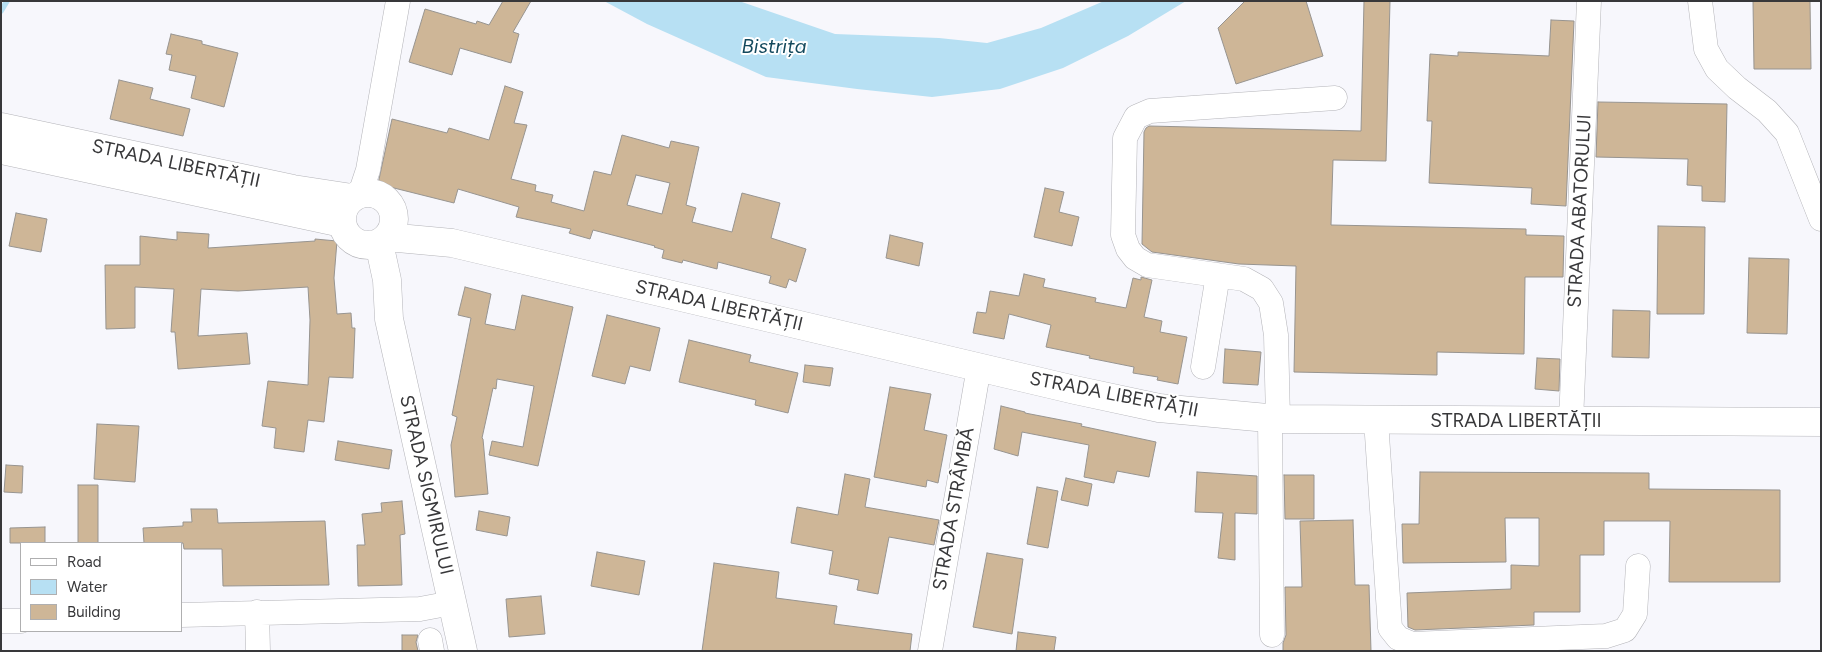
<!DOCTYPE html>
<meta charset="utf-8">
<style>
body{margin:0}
#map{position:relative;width:1822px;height:652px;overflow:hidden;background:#f7f7fc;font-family:Figtree,sans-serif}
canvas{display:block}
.frame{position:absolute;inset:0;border:2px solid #38383a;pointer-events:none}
.legend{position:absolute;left:20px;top:542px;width:162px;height:90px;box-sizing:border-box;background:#fff;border:1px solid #afafb0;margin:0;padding:6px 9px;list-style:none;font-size:15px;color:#38383a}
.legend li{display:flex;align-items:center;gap:10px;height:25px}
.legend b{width:25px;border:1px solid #afafb0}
</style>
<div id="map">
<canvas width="1822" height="652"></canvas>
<div class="frame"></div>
<ul class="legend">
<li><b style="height:6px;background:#fff"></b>Road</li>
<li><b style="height:14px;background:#b7e0f3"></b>Water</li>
<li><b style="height:14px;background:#ceb697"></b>Building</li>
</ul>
</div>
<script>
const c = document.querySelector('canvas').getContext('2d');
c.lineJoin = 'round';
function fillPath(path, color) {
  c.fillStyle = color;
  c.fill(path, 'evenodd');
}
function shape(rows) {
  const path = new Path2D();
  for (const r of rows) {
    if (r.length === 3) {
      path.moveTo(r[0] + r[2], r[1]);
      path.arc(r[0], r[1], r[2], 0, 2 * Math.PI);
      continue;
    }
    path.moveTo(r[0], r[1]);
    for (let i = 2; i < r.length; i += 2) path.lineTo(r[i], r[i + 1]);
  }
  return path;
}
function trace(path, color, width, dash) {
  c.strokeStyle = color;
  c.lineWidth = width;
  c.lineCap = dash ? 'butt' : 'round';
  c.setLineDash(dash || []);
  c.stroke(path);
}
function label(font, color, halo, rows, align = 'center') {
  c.font = font + ' Figtree,sans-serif';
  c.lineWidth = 4;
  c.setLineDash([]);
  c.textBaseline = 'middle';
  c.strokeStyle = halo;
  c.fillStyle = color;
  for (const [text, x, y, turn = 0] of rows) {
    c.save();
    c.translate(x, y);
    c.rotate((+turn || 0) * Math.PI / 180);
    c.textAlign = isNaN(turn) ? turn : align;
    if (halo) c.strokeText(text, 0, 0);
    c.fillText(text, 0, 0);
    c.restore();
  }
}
const water = shape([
 [604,1,739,1,835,34,939,38,987,43,1041,28,1104,1,1186,1,1128,36,1063,68,1000,89,932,97,857,89,766,77,647,24]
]);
const stream = shape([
 [1,11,7,1]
]);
const building = shape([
 [503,1,531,1,513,32,519,34,511,63,460,48,452,75,409,62,425,9,476,24,477,21,489,25,503,1],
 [1245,1,1306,1,1323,56,1236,84,1218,28,1245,1],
 [1364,1,1390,1,1386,161,1333,160,1331,225,1526,229,1526,235,1564,236,1563,277,1525,277,1524,354,1437,352,1437,375,1294,372,1296,266,1239,264,1152,252,1142,244,1144,132,1146,128,1149,126,1361,131,1364,1],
 [1753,1,1810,1,1811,69,1754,69,1753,1],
 [1551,20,1574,21,1566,206,1531,204,1532,188,1429,183,1432,121,1427,121,1430,54,1458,56,1458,52,1549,56,1551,20],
 [171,34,202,41,202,44,238,53,224,107,191,98,196,76,169,70,172,55,166,54,171,34],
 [119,80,153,88,150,99,190,109,183,136,110,119,119,80],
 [505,86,523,92,514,123,527,125,511,179,536,185,535,191,553,195,551,202,584,211,594,171,611,175,622,135,669,148,671,141,699,147,686,205,696,208,692,222,732,232,742,193,780,203,771,238,806,249,796,282,789,279,786,288,769,283,771,276,718,262,717,269,683,260,682,263,662,258,664,250,654,247,655,246,593,230,590,239,569,233,571,229,516,217,519,207,458,189,454,203,378,184,392,119,447,133,449,128,489,140,505,86],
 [636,175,670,183,662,214,627,205,636,175],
 [1598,102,1727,104,1725,202,1702,201,1702,186,1687,185,1688,159,1596,157,1598,102],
 [1045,188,1064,192,1059,212,1079,217,1072,246,1034,237,1045,188],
 [16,213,47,219,41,252,9,246,16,213],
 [1658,226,1705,227,1704,314,1657,314,1658,226],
 [177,232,209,234,208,248,315,241,315,239,337,241,334,278,337,314,351,313,352,328,355,328,353,378,329,377,324,422,308,420,304,452,274,448,276,428,262,426,268,381,308,385,310,320,308,287,238,291,201,289,198,336,247,333,250,364,178,369,175,332,171,332,174,289,135,287,135,328,106,329,105,265,140,265,140,236,177,240,177,232],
 [890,235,923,243,919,266,886,258,890,235],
 [1749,258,1789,259,1787,334,1747,333,1749,258],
 [1024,274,1045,279,1043,287,1096,298,1095,302,1126,308,1133,278,1141,280,1141,277,1152,280,1144,317,1162,321,1160,332,1187,337,1178,384,1157,380,1158,377,1133,373,1134,367,1089,358,1090,356,1046,347,1051,325,1009,314,1004,339,973,333,977,312,986,313,990,291,1019,296,1024,274],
 [465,287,491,294,485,324,515,330,522,295,573,307,538,466,489,455,492,441,523,447,534,386,497,379,496,389,493,388,482,438,483,439,488,494,455,497,451,445,457,417,452,415,471,318,458,315,465,287],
 [1613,310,1650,311,1649,358,1612,357,1613,310],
 [607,315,660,328,650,371,630,366,625,384,592,376,607,315],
 [689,340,751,355,749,362,798,373,788,413,755,405,756,400,679,382,689,340],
 [1225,349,1261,352,1258,385,1223,383,1225,349],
 [1537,358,1560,359,1559,391,1535,389,1537,358],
 [805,365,833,368,830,386,803,382,805,365],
 [890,387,931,394,924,430,947,435,938,483,927,480,926,487,874,477,890,387],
 [1001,406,1025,412,1025,413,1082,424,1081,426,1156,442,1149,477,1117,471,1114,483,1084,477,1089,445,1022,432,1018,456,994,449,1001,406],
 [97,424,139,426,135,482,94,479,97,424],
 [338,441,392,450,389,469,335,460,338,441],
 [6,465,23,466,22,493,4,492,6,465],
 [1197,472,1257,476,1257,514,1235,513,1235,560,1218,558,1223,513,1195,512,1197,472],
 [1420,472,1649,473,1649,489,1780,490,1780,582,1669,582,1670,521,1604,521,1604,555,1580,555,1580,612,1534,612,1534,625,1415,630,1408,627,1407,593,1511,589,1511,565,1539,566,1539,518,1505,518,1506,562,1403,563,1402,524,1419,524,1420,472],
 [845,474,870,479,865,507,939,520,934,545,889,537,878,594,857,590,859,580,829,574,833,551,791,543,797,507,838,515,845,474],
 [1284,475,1314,475,1314,519,1285,519,1284,475],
 [1066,478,1092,484,1088,506,1061,500,1066,478],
 [78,485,98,485,98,543,78,543,78,485],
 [1037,487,1058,491,1048,548,1027,544,1037,487],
 [402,501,405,534,400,535,402,585,358,586,357,545,365,545,362,514,382,512,381,503,402,501],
 [191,509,217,509,218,523,325,521,329,585,223,586,222,549,184,549,183,543,144,543,143,528,183,526,183,522,192,522,191,509],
 [479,511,510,517,507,536,476,530,479,511],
 [1353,520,1355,585,1369,585,1371,651,1283,651,1283,643,1286,635,1285,587,1302,587,1300,521,1353,520],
 [45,527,45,543,10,543,10,528,45,527],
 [597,552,645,561,639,595,591,586,597,552],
 [987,553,1023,559,1012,634,973,627,987,553],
 [714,563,779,572,776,598,837,606,834,624,912,634,910,651,702,651,714,563],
 [541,596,545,634,509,637,506,599,541,596],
 [1018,632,1056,637,1054,651,1016,651,1018,632],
 [402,635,418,635,416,642,418,651,402,651,402,635]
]);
const minor = shape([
 [1700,1,1706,49,1717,69,1737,88,1767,111,1787,133,1821,219],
 [360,194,368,170,398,1],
 [1203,367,1218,275],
 [1270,418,1272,635],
 [1278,419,1276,335,1271,303,1262,289,1244,279,1147,265,1135,258,1128,249,1123,235,1125,138,1136,117,1150,111,1335,98],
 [1376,420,1390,628,1398,638,1412,644,1606,636,1625,630,1635,614,1638,566],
 [1571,421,1589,1],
 [257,612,258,651],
 [181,615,420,609,452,603],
 [1,621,21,621],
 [430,640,432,651],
 [930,651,979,367]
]);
const major = shape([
 [1,127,293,189,352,198],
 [1,150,342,223],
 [368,219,26],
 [387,237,452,243,1075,390,1159,408,1278,419,1821,422],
 [379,243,387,280,389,319,463,651]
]);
const streetNames = [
 ["STRADA LIBERTĂȚII",176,164,12],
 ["STRADA ABATORULUI",1580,211,-87],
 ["STRADA LIBERTĂȚII",719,306,13],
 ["STRADA LIBERTĂȚII",1114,395,11],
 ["STRADA LIBERTĂȚII",1516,421],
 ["STRADA SIGMIRULUI",426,485,77],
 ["STRADA STRÂMBĂ",954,509,-80]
];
const waterNames = [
 ["Bistrița",774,47]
];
fillPath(water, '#b7e0f3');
trace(stream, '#b7e0f3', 5.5);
fillPath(building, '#ceb697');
trace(building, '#979490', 1);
trace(minor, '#b4b4b9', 25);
trace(major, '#b4b4b9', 29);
trace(minor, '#fff', 24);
trace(major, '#fff', 28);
label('19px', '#38383a', '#fff', streetNames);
label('italic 20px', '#13495d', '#fff', waterNames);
</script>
